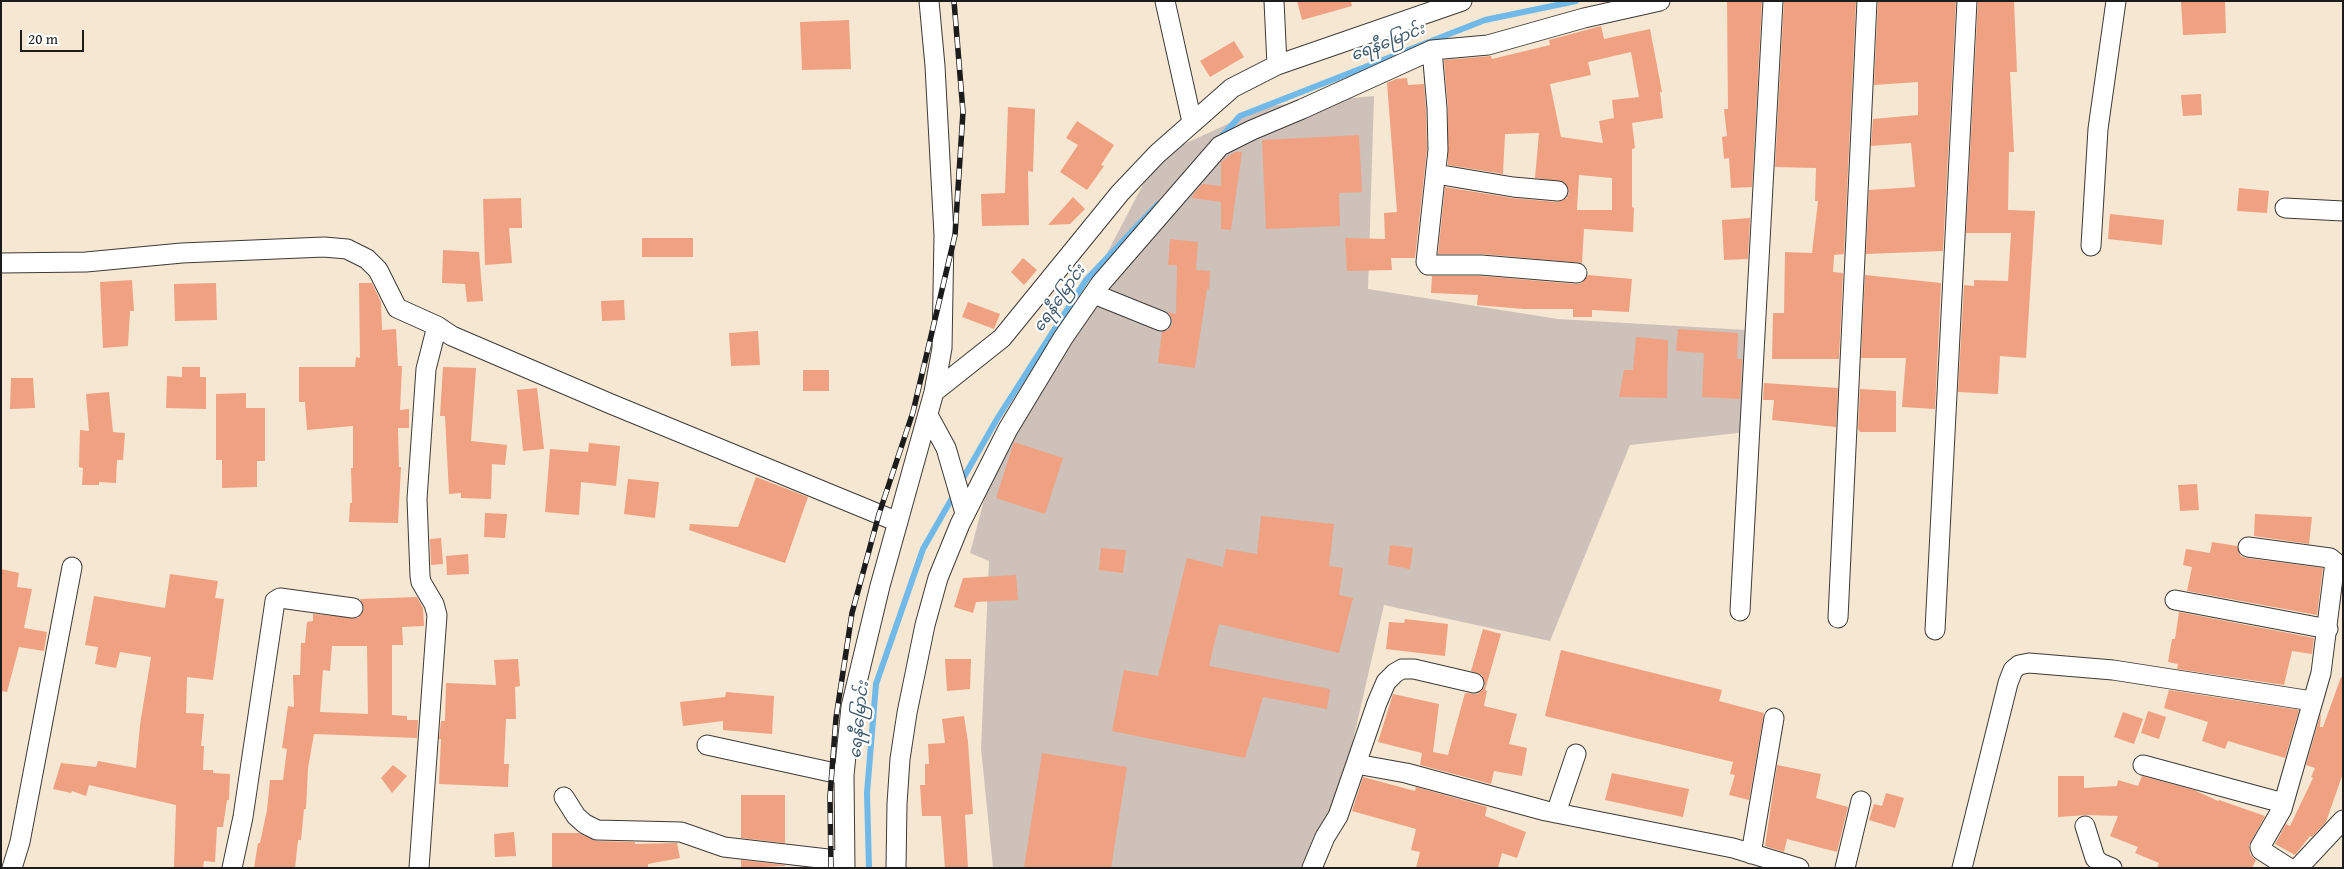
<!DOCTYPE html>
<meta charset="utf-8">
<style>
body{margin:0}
#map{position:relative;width:2344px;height:869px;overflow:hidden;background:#f5e7d1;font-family:"Gentium Book Plus",serif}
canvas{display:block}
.frame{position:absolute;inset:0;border:2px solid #1c1c1c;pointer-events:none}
.scale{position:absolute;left:20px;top:30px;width:64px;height:22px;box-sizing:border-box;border:2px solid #1c1c1c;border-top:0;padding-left:6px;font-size:15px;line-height:18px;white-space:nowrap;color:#1c1c1c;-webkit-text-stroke:4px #fff;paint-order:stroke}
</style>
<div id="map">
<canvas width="2344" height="869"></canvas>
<div class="frame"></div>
<div class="scale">20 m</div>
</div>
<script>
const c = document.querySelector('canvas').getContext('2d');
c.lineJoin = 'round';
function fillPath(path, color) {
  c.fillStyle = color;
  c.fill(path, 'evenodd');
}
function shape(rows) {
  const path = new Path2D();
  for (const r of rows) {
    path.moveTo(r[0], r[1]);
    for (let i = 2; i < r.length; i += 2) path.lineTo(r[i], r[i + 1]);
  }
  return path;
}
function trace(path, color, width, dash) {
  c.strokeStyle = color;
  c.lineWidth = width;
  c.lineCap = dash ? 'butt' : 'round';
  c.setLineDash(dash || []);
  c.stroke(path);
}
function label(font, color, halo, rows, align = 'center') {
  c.font = font + ' "Gentium Book Plus","Noto Sans Myanmar",serif';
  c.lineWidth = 4.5;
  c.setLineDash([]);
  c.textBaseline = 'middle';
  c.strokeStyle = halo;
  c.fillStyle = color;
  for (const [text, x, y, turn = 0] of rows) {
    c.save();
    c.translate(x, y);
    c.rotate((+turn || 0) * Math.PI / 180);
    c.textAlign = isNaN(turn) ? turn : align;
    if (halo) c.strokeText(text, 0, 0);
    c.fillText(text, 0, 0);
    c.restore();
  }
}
const industrial = shape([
 [1374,96,1368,289,1558,319,1746,330,1747,432,1630,445,1550,641,1384,605,1324,868,993,868,981,748,989,561,970,553,1005,421,1084,297,1158,156,1267,106]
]);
const stream = shape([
 [1218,140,1240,116,1485,20,1576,1],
 [961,482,997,419,1086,280,1158,204],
 [869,868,867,793,876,684,923,549,955,493]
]);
const building = shape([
 [1297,1,1351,1,1352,6,1302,20],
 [1727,1,1762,1,1752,187,1731,188,1729,158,1724,159,1722,137,1727,136,1724,109,1728,109],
 [1784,1,1856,1,1844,254,1834,255,1833,272,1843,273,1839,359,1772,359,1773,313,1784,313,1785,252,1812,253,1818,201,1815,201,1816,168,1775,167],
 [1878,1,1956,1,1943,251,1866,254,1869,190,1915,187,1911,143,1871,146,1873,119,1918,115,1918,82,1874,85],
 [1978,1,2014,1,2017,72,2010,72,2014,152,2009,152,2008,210,2035,211,2026,358,2000,356,1998,394,1958,392,1964,285,1974,286,1974,280,2008,281,2011,233,1966,233],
 [2181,1,2225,1,2226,33,2183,35],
 [849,20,851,69,802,70,800,22],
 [1601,26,1604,39,1650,29,1662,92,1660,92,1663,118,1632,123,1635,148,1632,149,1632,207,1634,208,1633,232,1584,229,1582,263,1482,254,1438,254,1445,187,1512,198,1557,202,1567,198,1569,192,1564,182,1535,178,1539,133,1505,134,1503,174,1448,165,1448,108,1444,60,1491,56,1492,59,1550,45,1549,40],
 [1631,52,1639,97,1612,100,1614,118,1599,121,1603,143,1561,137,1550,84,1591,75,1588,62],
 [1579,175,1612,178,1612,210,1577,210],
 [1234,41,1244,57,1210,77,1200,61],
 [1407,78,1408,85,1424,84,1426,109,1427,150,1415,258,1391,258,1392,270,1347,271,1345,238,1385,239,1384,213,1397,212,1387,83,1396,79],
 [2201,94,2202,115,2183,116,2181,95],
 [1008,107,1035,109,1033,172,1028,171,1029,225,982,226,981,194,1005,193],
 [1077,121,1114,145,1101,165,1104,166,1087,190,1060,172,1078,145,1066,138],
 [1359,135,1362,192,1339,193,1340,226,1266,229,1262,140],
 [1234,152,1242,152,1231,230,1221,229,1221,202,1192,198,1193,195,1202,184,1221,186,1221,162],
 [2239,188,2269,191,2267,213,2237,211],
 [1073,197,1085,209,1070,224,1048,225],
 [521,198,522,228,509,228,512,263,485,265,483,199],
 [2110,214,2164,220,2162,245,2108,239],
 [1750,218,1748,259,1724,260,1722,220],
 [642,238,693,238,693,257,642,257],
 [1170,239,1198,242,1196,270,1210,271,1209,289,1207,289,1195,368,1158,363,1162,332,1168,330,1172,325,1172,319,1168,312,1176,314,1177,265,1168,265],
 [443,250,479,252,483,301,467,302,465,284,442,283],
 [1023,258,1037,270,1024,285,1011,272],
 [1588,275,1632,279,1629,312,1592,310,1592,317,1573,317,1573,309,1524,309,1477,305,1478,295,1431,293,1432,276,1481,276,1576,284,1582,283],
 [1865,275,1941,283,1935,409,1902,407,1906,358,1861,358],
 [132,280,134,311,130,311,128,346,103,348,100,282],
 [216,283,217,320,175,321,174,284],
 [359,283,372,283,381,302,382,330,396,329,398,366,402,366,400,410,409,409,409,428,398,428,399,467,401,467,398,523,349,522,350,503,352,503,351,468,353,468,353,426,307,430,305,402,299,402,299,367,355,367,356,357,360,358],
 [624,300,625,320,602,321,601,301],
 [968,302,1000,314,994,329,962,317],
 [1678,329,1738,333,1737,359,1742,359,1740,399,1702,397,1704,353,1676,351],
 [758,331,760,365,731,366,729,333],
 [1636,337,1668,340,1667,398,1619,397,1624,370,1633,370],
 [182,367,200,367,200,377,206,377,206,409,166,408,167,376,182,377],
 [443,367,476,368,471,441,507,445,505,465,492,464,491,499,461,498,461,493,449,494,445,416,440,416],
 [803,370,829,370,829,391,803,391],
 [11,378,33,378,35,408,10,409],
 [1764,383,1838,388,1836,427,1772,420,1774,400,1763,400],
 [537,388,544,449,523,451,517,390],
 [1860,389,1896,391,1896,432,1860,432,1858,429],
 [109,392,113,432,125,433,123,460,117,460,116,483,99,482,99,485,82,485,83,468,79,467,80,430,89,431,86,394],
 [246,393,246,408,265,408,265,461,257,461,257,487,222,488,222,460,216,460,216,394],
 [1014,442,1063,458,1045,514,996,498],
 [589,443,620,446,616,486,581,482,579,515,545,512,550,449,588,452],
 [756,477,808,497,785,563,689,530,690,524,738,527],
 [628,479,659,482,655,518,624,514],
 [2197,484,2199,510,2180,511,2178,485],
 [485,513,507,514,505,538,484,537],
 [2255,514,2312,517,2309,544,2254,536],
 [1261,516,1334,524,1329,566,1343,568,1339,595,1353,598,1339,653,1219,624,1209,666,1330,689,1327,709,1263,697,1245,758,1112,731,1124,670,1158,676,1187,558,1223,567,1226,549,1257,554],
 [441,538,443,564,431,565,430,539],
 [2212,542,2237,546,2241,556,2246,558,2323,568,2317,615,2187,591,2192,567,2183,565,2186,549,2210,553],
 [1390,545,1413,548,1410,569,1388,565],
 [1101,548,1126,550,1123,573,1099,570],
 [468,554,469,574,447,575,446,556],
 [1,569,19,573,17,587,32,589,24,628,47,632,44,651,19,647,7,692,1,691],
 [170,574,218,581,215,598,224,599,213,680,187,677,186,713,204,714,201,746,204,746,203,770,213,770,213,773,230,774,229,800,227,800,223,827,217,827,215,862,204,861,203,868,174,868,176,805,89,785,86,796,72,791,71,793,53,789,61,763,96,767,98,761,136,768,140,725,151,657,120,652,116,668,95,664,98,647,85,645,94,596,165,608],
 [1016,575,1018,600,976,602,973,613,954,607,963,578],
 [417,597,423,608,424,626,402,627,403,645,392,645,392,715,407,716,407,720,418,720,417,738,314,734,308,768,306,809,304,809,301,840,298,840,295,868,254,868,258,843,260,843,267,810,270,780,283,780,287,749,282,748,288,706,294,707,293,675,300,675,301,643,305,643,307,622,313,621,313,614,358,618,364,609,360,599],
 [332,646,367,646,368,714,320,712,323,670,330,671],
 [2179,612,2314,638,2312,654,2292,651,2284,685,2177,669,2178,664,2168,662,2172,639,2175,639],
 [1405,619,1448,624,1445,656,1386,649,1389,622,1404,623],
 [1483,629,1501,634,1485,690,1487,691,1484,706,1517,714,1509,744,1527,748,1522,776,1494,771,1491,784,1420,765,1422,753,1378,742,1393,694,1439,704,1433,752,1448,755,1465,693,1478,694,1485,686,1482,675,1471,671],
 [1561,650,1722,690,1719,701,1764,713,1749,800,1729,795,1735,775,1730,774,1733,762,1545,716],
 [518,659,520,686,515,687,516,719,506,719,504,764,509,764,508,787,439,784,441,739,439,739,441,721,445,721,446,683,496,685,494,660],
 [945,659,971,659,970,689,947,691],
 [2341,677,2343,678,2343,773,2326,822,2312,837,2310,836,2295,855,2275,844,2286,824,2290,826,2313,778,2311,777,2315,768,2306,765,2321,713,2320,727,2323,727],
 [2169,690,2299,710,2285,758,2228,741,2225,749,2202,741,2208,722,2164,708],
 [726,692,774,696,772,734,723,730,723,721,683,726,680,702,725,697],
 [2148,711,2166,717,2159,739,2141,733],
 [2123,712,2143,719,2134,744,2114,737],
 [964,716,968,742,973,814,965,815,968,868,945,868,941,816,922,816,920,785,925,785,925,764,929,764,928,744,945,743,942,719],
 [1042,753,1127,767,1111,868,1024,868],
 [393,765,407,776,392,793,381,778],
 [1777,765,1821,774,1816,798,1848,807,1837,852,1787,839,1784,852,1765,846],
 [1612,773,1689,789,1683,817,1605,800],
 [2058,776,2084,776,2084,788,2117,786,2118,780,2138,786,2142,776,2194,790,2218,801,2219,800,2265,816,2249,845,2250,854,2256,860,2252,868,2157,868,2159,863,2135,853,2138,847,2110,836,2118,816,2087,815,2058,817],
 [1363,777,1415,791,1416,787,1487,807,1485,816,1526,832,1517,858,1502,853,1498,868,1416,868,1420,852,1411,850,1416,829,1352,811],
 [1886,793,1904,798,1895,828,1869,820,1874,804,1882,806],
 [741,795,785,795,785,843,741,838],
 [514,832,516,856,495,857,494,834],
 [552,833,578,833,597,841,635,842,635,844,677,843,680,858,648,864,648,868,552,868],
 [741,860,785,865,785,866,741,868]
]);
const minor = shape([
 [1165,1,1192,122],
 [1274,1,1277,65],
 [1432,50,1437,108,1438,150,1426,262,1428,265,1481,265,1577,273],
 [1436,174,1513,187,1558,191],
 [2285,208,2343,211],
 [2091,246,2098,129,2116,1],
 [1,263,86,262,182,253,324,247,347,249,367,259,378,270,397,308,437,326,452,336,611,404,898,522],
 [1094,294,1161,321],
 [934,392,1002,338,1120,193,1157,154,1232,88,1277,65,1462,1],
 [928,415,946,448,965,513],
 [2248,547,2330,558,2335,562,2321,673,2282,809,2260,847,2261,850,2289,868],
 [2175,600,2328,629],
 [1740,611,1773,1],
 [1838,618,1867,1],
 [1935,630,1967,1],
 [707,745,844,775],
 [1356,764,1377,703,1386,682,1395,673,1402,669,1414,669,1474,683],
 [2143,765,2283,803],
 [564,797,576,816,585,824,597,830,681,832,724,847,845,861],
 [1556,813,1576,754],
 [2085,826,2095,858,2100,863,2112,868],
 [1751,854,1774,718],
 [12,868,20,842,72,567],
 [232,868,243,817,275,601,280,598,353,608],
 [419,868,437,615,434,604,421,582,420,576,417,499,426,369,437,326],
 [845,868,844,775,851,707,880,586,934,392,942,348,944,235,935,66,929,1],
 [896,868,897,804,900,759,907,713,925,625,938,578,960,524,1008,429,1063,338,1101,283,1220,146,1252,130,1302,109,1432,50,1488,45,1584,18,1660,1],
 [1312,868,1325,837,1338,816,1356,764,1406,773,1546,811,1733,848,1799,868],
 [1845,868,1861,801],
 [1962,868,2008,683,2013,670,2019,665,2029,663,2113,670,2312,701],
 [2298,868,2343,820]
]);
const rail = shape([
 [831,868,830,796,836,718,852,613,879,514,913,412,955,235,963,112,954,1]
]);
const waterNames = [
 ["ရေနီမြောင်း",1388,43,-21],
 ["ရေနီမြောင်း",1060,299,-55],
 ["ရေနီမြောင်း",860,720,-84]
];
fillPath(industrial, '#cec1ba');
trace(stream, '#70b9e8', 6);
fillPath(building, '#f0a181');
trace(minor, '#3d3a37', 21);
trace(minor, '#fff', 19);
trace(rail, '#1c1c1c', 5.5);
trace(rail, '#fff', 4, [11]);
label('italic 16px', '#3e5b6e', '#fff', waterNames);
</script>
